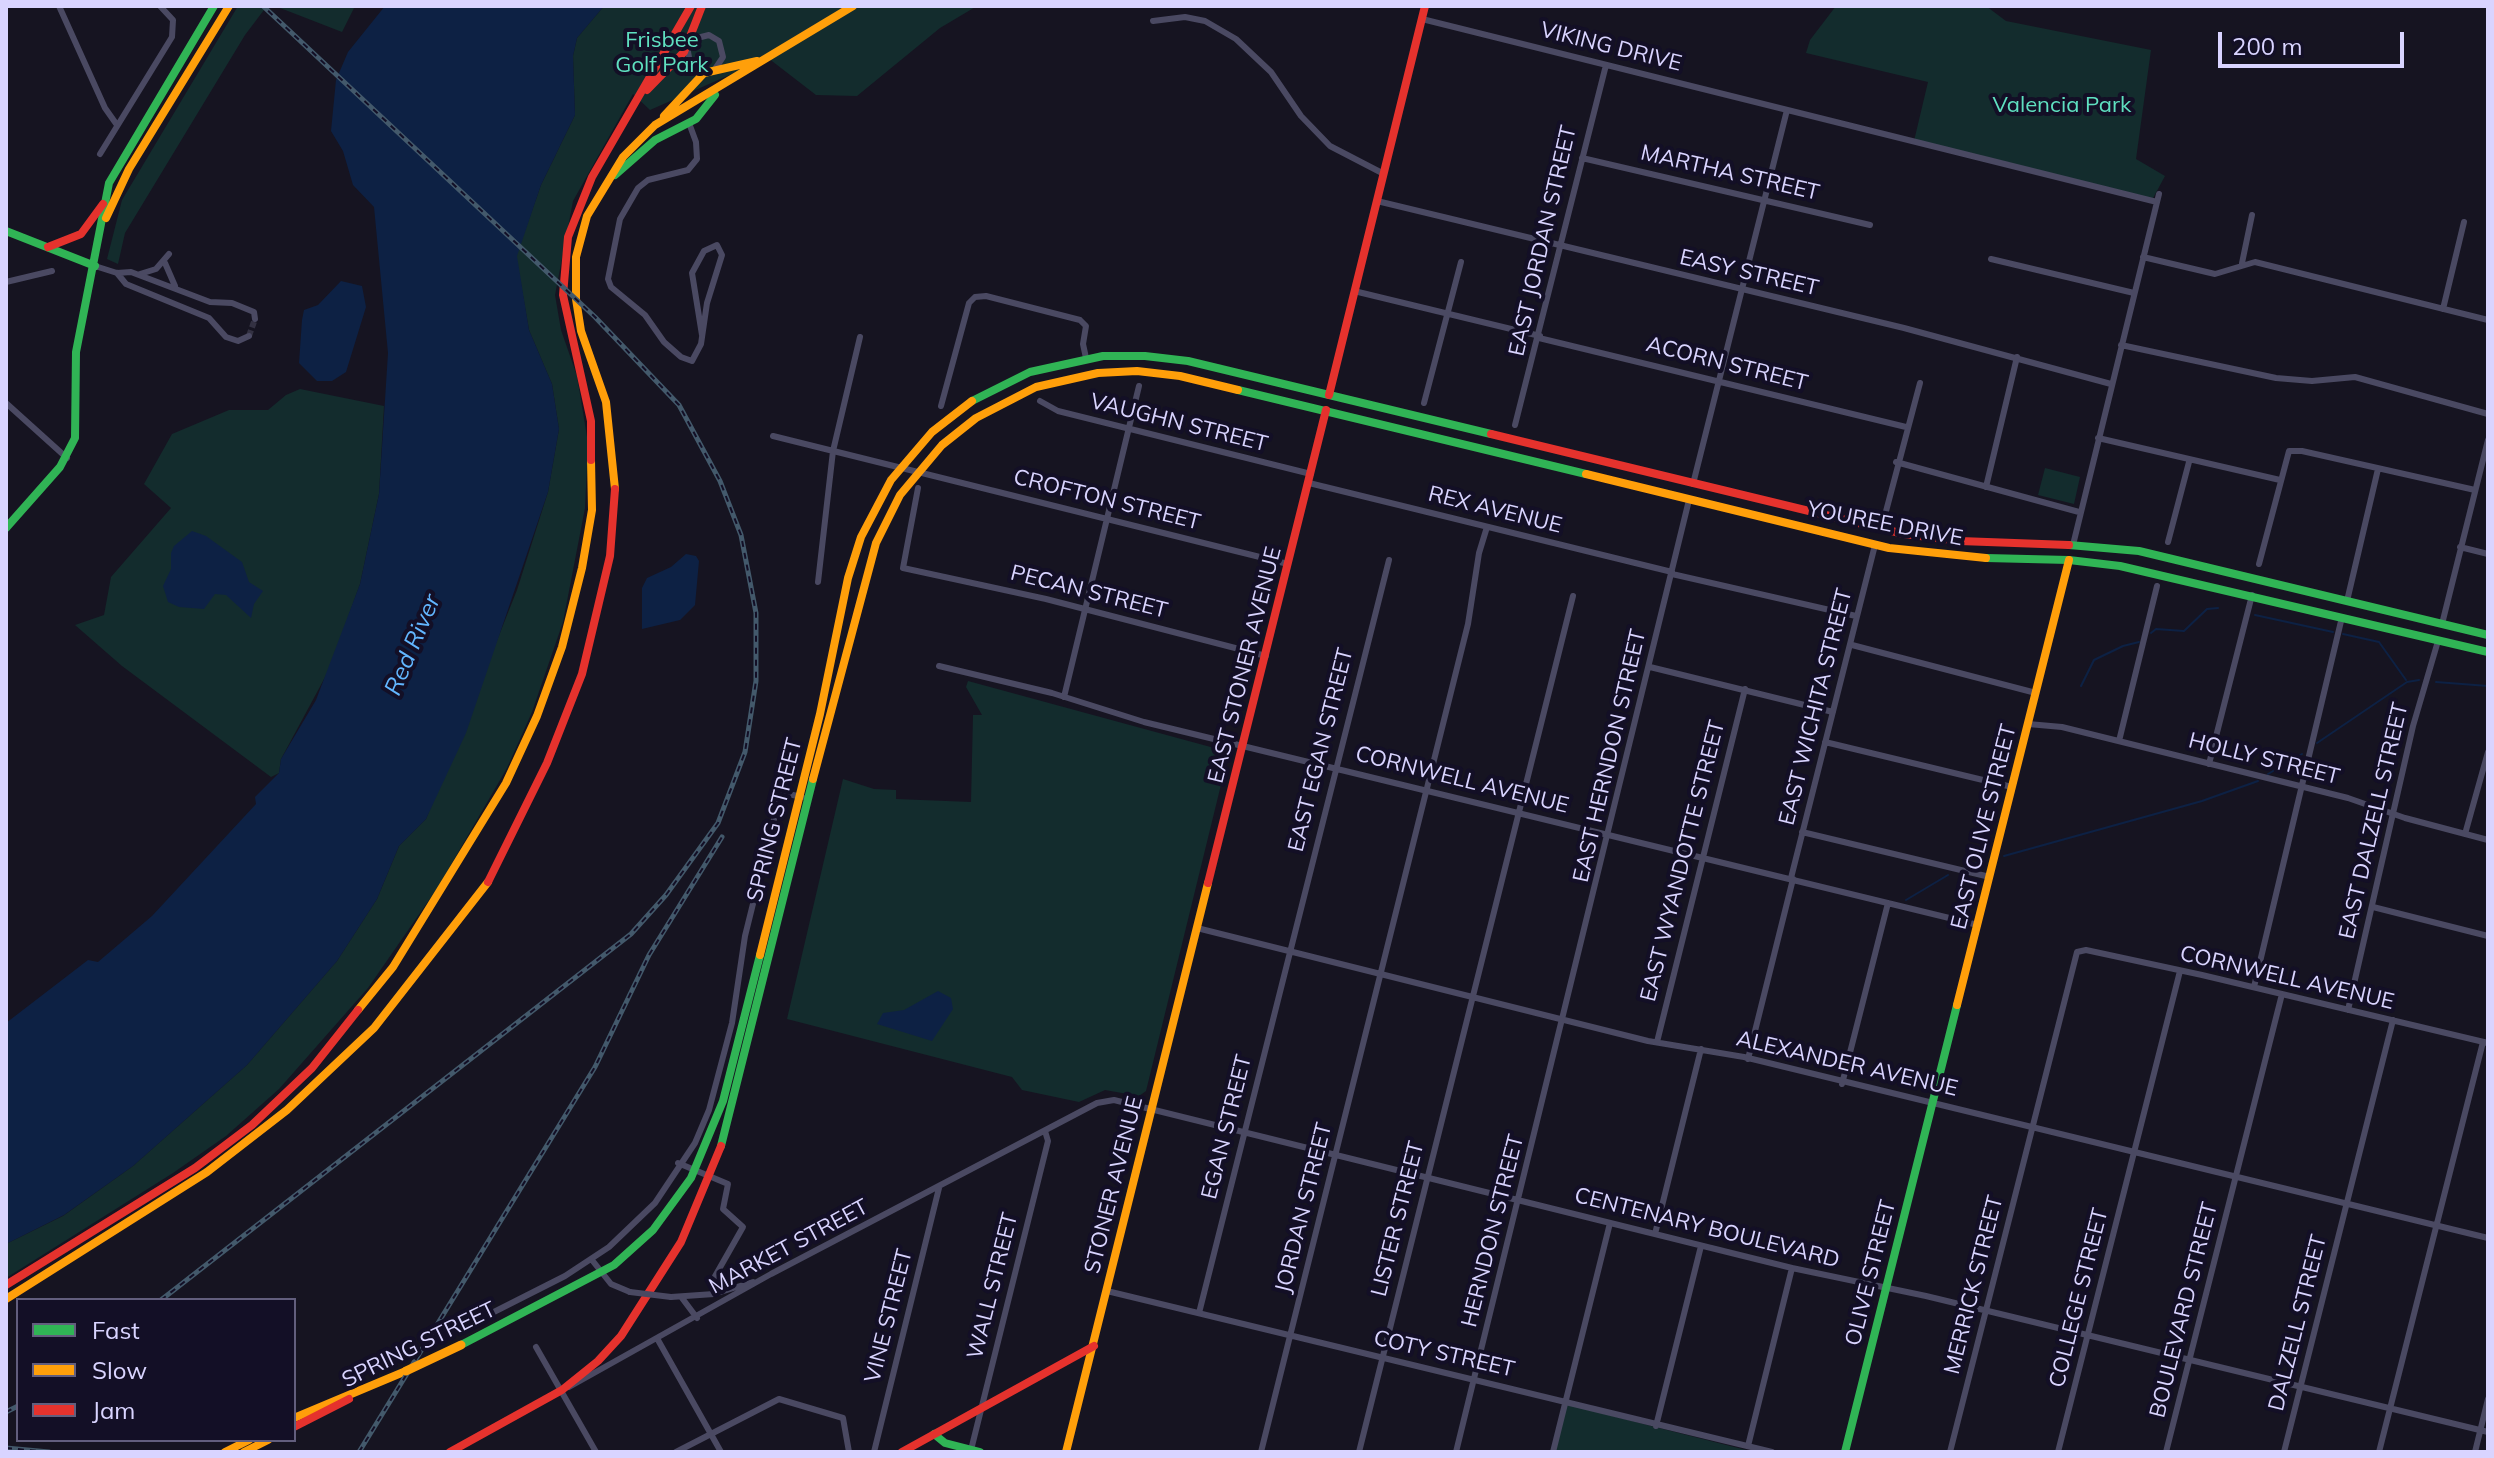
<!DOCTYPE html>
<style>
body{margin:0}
#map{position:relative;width:2494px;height:1458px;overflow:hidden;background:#161421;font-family:Mulish,sans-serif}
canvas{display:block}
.frame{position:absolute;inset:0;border:8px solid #d9d4ff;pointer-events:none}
.legend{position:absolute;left:16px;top:1298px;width:280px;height:144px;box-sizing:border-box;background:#130f26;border:2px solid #625e7d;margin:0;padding:10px 14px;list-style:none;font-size:24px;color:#d9d4ff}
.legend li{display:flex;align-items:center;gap:16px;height:40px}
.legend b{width:40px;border:2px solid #625e7d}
.scale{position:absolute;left:2218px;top:32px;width:186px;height:36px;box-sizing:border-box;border:4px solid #d9d4ff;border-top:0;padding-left:10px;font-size:24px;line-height:28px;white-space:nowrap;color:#d9d4ff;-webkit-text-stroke:6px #130f26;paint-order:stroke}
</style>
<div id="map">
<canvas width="2494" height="1458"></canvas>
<div class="frame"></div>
<ul class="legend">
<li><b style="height:10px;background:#30b455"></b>Fast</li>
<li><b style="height:10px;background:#ff9f0a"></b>Slow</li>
<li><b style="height:10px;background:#e5322d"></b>Jam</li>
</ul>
<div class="scale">200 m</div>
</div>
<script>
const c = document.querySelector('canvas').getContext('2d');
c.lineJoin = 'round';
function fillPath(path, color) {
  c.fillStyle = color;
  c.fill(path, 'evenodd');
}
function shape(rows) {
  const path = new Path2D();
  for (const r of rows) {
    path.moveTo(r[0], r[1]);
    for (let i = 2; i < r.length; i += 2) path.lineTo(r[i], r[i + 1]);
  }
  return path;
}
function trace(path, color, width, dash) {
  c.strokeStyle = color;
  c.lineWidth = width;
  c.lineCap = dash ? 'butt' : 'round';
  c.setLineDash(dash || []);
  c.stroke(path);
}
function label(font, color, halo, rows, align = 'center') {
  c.font = font + ' Mulish,sans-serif';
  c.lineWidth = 8;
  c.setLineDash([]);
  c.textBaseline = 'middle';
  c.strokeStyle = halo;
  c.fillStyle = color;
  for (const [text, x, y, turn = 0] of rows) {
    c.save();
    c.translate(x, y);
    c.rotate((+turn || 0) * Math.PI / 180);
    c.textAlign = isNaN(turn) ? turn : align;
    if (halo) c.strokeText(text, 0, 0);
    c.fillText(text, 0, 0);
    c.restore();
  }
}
const green = shape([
 [238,6,267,6,245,35,125,233,118,264,107,259,122,200],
 [275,6,355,6,342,32],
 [604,6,846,6,734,73,650,110,633,94,573,201,555,295,561,330,577,376,588,443,585,508,563,622,532,712,507,768,438,887,368,988,279,1089,226,1136,173,1173,6,1278,6,1244,63,1216,133,1166,247,1065,337,961,377,899,399,846,426,819,517,590,548,492,559,429,552,384,529,330,516,256,541,185,575,115,573,56,577,38],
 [857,6,977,6,940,28,857,96,816,95,768,58],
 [1836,6,1986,6,2006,21,2151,50,2136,159,2165,176,2152,200,1914,141,1928,82,1806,53,1810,40],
 [300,389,384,406,379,494,360,584,330,668,281,759,279,773,271,777,122,666,75,625,104,615,111,577,171,508,144,484,172,434,229,410,268,410,286,395],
 [2045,468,2080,477,2074,504,2038,495],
 [968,681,1229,752,1146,1091,1139,1096,1105,1090,1079,1102,1022,1090,1012,1077,787,1019,843,779,874,789,896,790,896,799,971,802,973,715,982,715,966,687],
 [1566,1404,1659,1428,1754,1452,1554,1452]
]);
const water = shape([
 [385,6,604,6,577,38,573,56,575,115,541,185,517,256,529,330,552,384,559,429,548,492,466,733,426,819,399,846,377,899,337,961,247,1065,133,1166,64,1215,6,1244,6,1023,88,960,98,962,152,916,256,804,255,797,279,773,281,759,316,700,360,584,379,494,388,353,374,207,353,185,343,151,331,131,336,80,348,52],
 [341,281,362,286,366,307,346,372,332,381,317,381,299,363,302,320,304,310,318,305],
 [192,531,206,536,242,562,249,582,263,591,254,604,251,618,226,595,215,594,204,609,179,607,168,602,163,586,171,569,171,553,174,546],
 [686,554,696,556,699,561,695,605,680,620,642,629,642,588,647,578,671,567],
 [938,991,951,998,953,1009,932,1041,877,1024,883,1013,904,1010]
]);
const stream = shape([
 [2255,615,2333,632],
 [2151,633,2156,629,2184,631,2207,609,2218,608],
 [2343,634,2379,642,2406,680],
 [2436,682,2488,686],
 [2081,686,2094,660,2123,646,2139,642],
 [2317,743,2407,682,2419,680],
 [2268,774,2302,754],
 [2004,856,2202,801,2258,781],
 [1973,865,1984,859],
 [1906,900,1948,875]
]);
const streetTunnel = shape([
 [249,336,255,319]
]);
const street = shape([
 [59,6,105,108,117,125],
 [1422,19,2157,202],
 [1153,21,1185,17,1205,21,1236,39,1271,72,1301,116,1330,146,1384,174],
 [693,39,709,35,719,41,723,57,715,69],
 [687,46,690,63,706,71],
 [689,123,696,142,697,159,688,170,648,180,638,188,620,219,608,279,611,287,645,315,664,342,681,357,692,361,701,344,707,303,722,255,717,245,704,251,692,273,702,335],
 [100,154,172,37,173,20,160,6],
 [1582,158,1870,225],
 [1377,201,1904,328,2111,384],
 [2143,257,2215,274,2255,262,2488,320],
 [1991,259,2134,293],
 [165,263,175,286],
 [2242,263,2252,215],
 [95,266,117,273,131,272,210,302,232,303,254,312,255,319],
 [117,273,126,284,209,318,226,337,238,341,249,336],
 [140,274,156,269,169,254],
 [6,282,52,271],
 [1354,291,1540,336],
 [2443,309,2464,222],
 [1539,338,1906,427],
 [2121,345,2276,378,2312,381,2355,377,2488,414],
 [1040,401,1058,411,1311,474],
 [6,403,67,458],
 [1424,403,1461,262],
 [941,406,969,303,975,297,986,296,1080,320,1086,326,1083,344,1086,358],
 [1515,425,1606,65],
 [773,436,1288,564],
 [2098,438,2280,480],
 [1896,462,2079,512],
 [1309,483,1672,572],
 [1693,484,1787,110],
 [1986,487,2017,357],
 [918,488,903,568,1046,599,1266,656],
 [1885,515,1920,383],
 [2168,542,2189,462],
 [2073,545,2159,194],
 [2460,547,2488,554],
 [2259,564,2289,451,2302,451,2475,490],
 [1672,574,1856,616],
 [818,582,833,451,860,337],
 [2347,601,2378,469],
 [2442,624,2488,440],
 [1852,645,2036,693],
 [939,666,1052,693,1144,722,1978,925],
 [1650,667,1833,712],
 [1064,697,1139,386],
 [2028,724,2062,727,2348,798,2405,818,2488,840],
 [2119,741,2157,586],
 [1825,742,2012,787],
 [2209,764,2252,595],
 [1802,832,1990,877],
 [2465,834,2488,752],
 [1791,878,1875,545],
 [2373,907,2488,936],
 [1197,928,1648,1041,1744,1057,2488,1238],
 [2254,987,2342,617],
 [2348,1010,2413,726,2438,641],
 [1657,1042,1745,689],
 [1748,1059,1793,879],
 [1842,1084,1888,903],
 [678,1163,728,1184,723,1209,743,1227,714,1278,714,1294],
 [1655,1234,1701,1049],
 [592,1260,611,1284,630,1292],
 [1107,1291,1772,1452],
 [671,1297,714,1294,753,1282],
 [682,1298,697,1318],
 [1199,1313,1389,560],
 [484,1317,565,1276,609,1247,655,1203,695,1143,709,1110,732,1023,745,936,779,799,784,793,802,797],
 [658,1340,721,1452],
 [536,1347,596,1452],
 [569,1387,771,1274,1097,1103,1114,1100,1792,1268,1926,1296,2488,1432],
 [1656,1426,1701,1246],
 [1748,1446,1792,1268],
 [971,1450,1048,1141,1045,1131],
 [676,1452,779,1399,843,1418,849,1452],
 [874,1452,939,1188],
 [1261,1452,1468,624,1479,553,1487,527],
 [1359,1452,1573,596],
 [1456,1452,1689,500],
 [1553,1452,1610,1223],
 [1950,1452,2077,952,2086,950,2202,975,2488,1043],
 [2058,1452,2180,971],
 [2166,1452,2282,994],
 [2284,1452,2393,1020],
 [2379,1452,2483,1042],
 [2475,1452,2488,1399]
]);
const fast = shape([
 [615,175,655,140,696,119,715,95],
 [6,231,95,266],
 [1238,390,1586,474],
 [972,401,1030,372,1103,356,1145,356,1188,361,1491,434],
 [6,528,60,467,75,438,76,352,109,183,214,6],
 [2069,545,2139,551,2488,635],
 [1986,558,2069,560,2120,566,2488,652],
 [721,1146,813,779],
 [461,1345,614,1265,653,1230,691,1178,723,1101,760,955],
 [934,1434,945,1443,980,1452],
 [1845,1452,1957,1005]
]);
const slow = shape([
 [664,116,704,73,757,61],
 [106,218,129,169,229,6],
 [1586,474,1889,548,1986,558],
 [615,489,606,402,581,331,576,299,576,257,587,216,623,157,655,125,853,6],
 [813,779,876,543,900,495,942,445,976,418,1036,387,1098,373,1137,371,1180,376,1238,390],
 [760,955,820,714,848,578,861,537,891,480,932,432,972,401],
 [1957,1005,2069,560],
 [358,1010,393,967,506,783,537,716,562,647,582,568,592,510,591,460],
 [6,1299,207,1172,287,1110,374,1028,488,882],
 [294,1418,406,1371],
 [225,1452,249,1440],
 [244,1452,268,1440],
 [1066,1452,1208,883]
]);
const jam = shape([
 [647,90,684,52,702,6],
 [48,247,81,234,103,204],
 [1329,395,1425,6],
 [1491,434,1904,534,1960,541,2069,545],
 [591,460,591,421,563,295,568,237,592,177,691,6],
 [488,882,547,763,582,674,610,556,615,489],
 [1208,883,1326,410],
 [6,1285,195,1168,252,1125,312,1068,358,1010],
 [294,1427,349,1399],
 [450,1452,562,1390,598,1361,621,1336,681,1242,721,1146],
 [902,1452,1094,1346]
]);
const rail = shape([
 [161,1300,631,934,666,895,718,823,745,752,756,681,756,613,741,535,720,481,679,405,595,317,263,6],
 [6,1412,18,1406],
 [6,1448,49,1452],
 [359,1452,595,1067,649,955,722,837]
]);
const streetBridge = shape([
 [630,1292,671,1297]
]);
const slowBridge = shape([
 [406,1371,461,1345]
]);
const parkNames = [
 ["Frisbee",662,40],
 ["Golf Park",662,65],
 ["Valencia Park",2062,105]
];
const streetNames = [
 ["VIKING DRIVE",1611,47,14],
 ["MARTHA STREET",1730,173,13],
 ["EAST JORDAN STREET",1543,241,-77],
 ["EASY STREET",1749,273,13],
 ["ACORN STREET",1727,364,14],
 ["VAUGHN STREET",1179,423,14],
 ["CROFTON STREET",1107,500,14],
 ["REX AVENUE",1495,510,14],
 ["YOUREE DRIVE",1885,524,11],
 ["PECAN STREET",1089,592,14],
 ["EAST STONER AVENUE",1245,665,-76],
 ["EAST WICHITA STREET",1816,707,-76],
 ["EAST EGAN STREET",1321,750,-76],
 ["EAST HERNDON STREET",1610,756,-77],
 ["HOLLY STREET",2264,759,14],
 ["CORNWELL AVENUE",1462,780,14],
 ["SPRING STREET",775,820,-76],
 ["EAST DALZELL STREET",2374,821,-77],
 ["EAST OLIVE STREET",1984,827,-76],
 ["EAST WYANDOTTE STREET",1683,861,-76],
 ["CORNWELL AVENUE",2287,978,13],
 ["ALEXANDER AVENUE",1847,1064,13],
 ["EGAN STREET",1227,1127,-76],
 ["STONER AVENUE",1114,1185,-76],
 ["JORDAN STREET",1304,1208,-76],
 ["LISTER STREET",1398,1219,-76],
 ["CENTENARY BOULEVARD",1707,1228,14],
 ["HERNDON STREET",1493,1231,-76],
 ["MARKET STREET",789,1247,-28],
 ["OLIVE STREET",1871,1273,-76],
 ["MERRICK STREET",1974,1285,-76],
 ["WALL STREET",993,1286,-76],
 ["COLLEGE STREET",2079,1298,-76],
 ["BOULEVARD STREET",2184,1310,-76],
 ["VINE STREET",889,1316,-76],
 ["DALZELL STREET",2298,1323,-76],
 ["SPRING STREET",419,1345,-26],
 ["COTY STREET",1444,1354,13]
];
const waterNames = [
 ["Red River",413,645,-67]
];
fillPath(green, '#132c2d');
fillPath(water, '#0d2144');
trace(stream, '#0d2144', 2);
trace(streetTunnel, '#333142', 6, [6, 3]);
trace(street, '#4a4962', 6);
trace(fast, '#30b455', 8);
trace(slow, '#ff9f0a', 8);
trace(jam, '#e5322d', 8);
trace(rail, '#43596b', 5);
trace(rail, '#130f26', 2, [6]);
trace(streetBridge, '#4a4962', 6);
trace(slowBridge, '#ff9f0a', 9);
label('22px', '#5fe0c0', '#130f26', parkNames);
label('22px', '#d9d4ff', '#130f26', streetNames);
label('italic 24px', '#62b6ff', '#130f26', waterNames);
</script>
